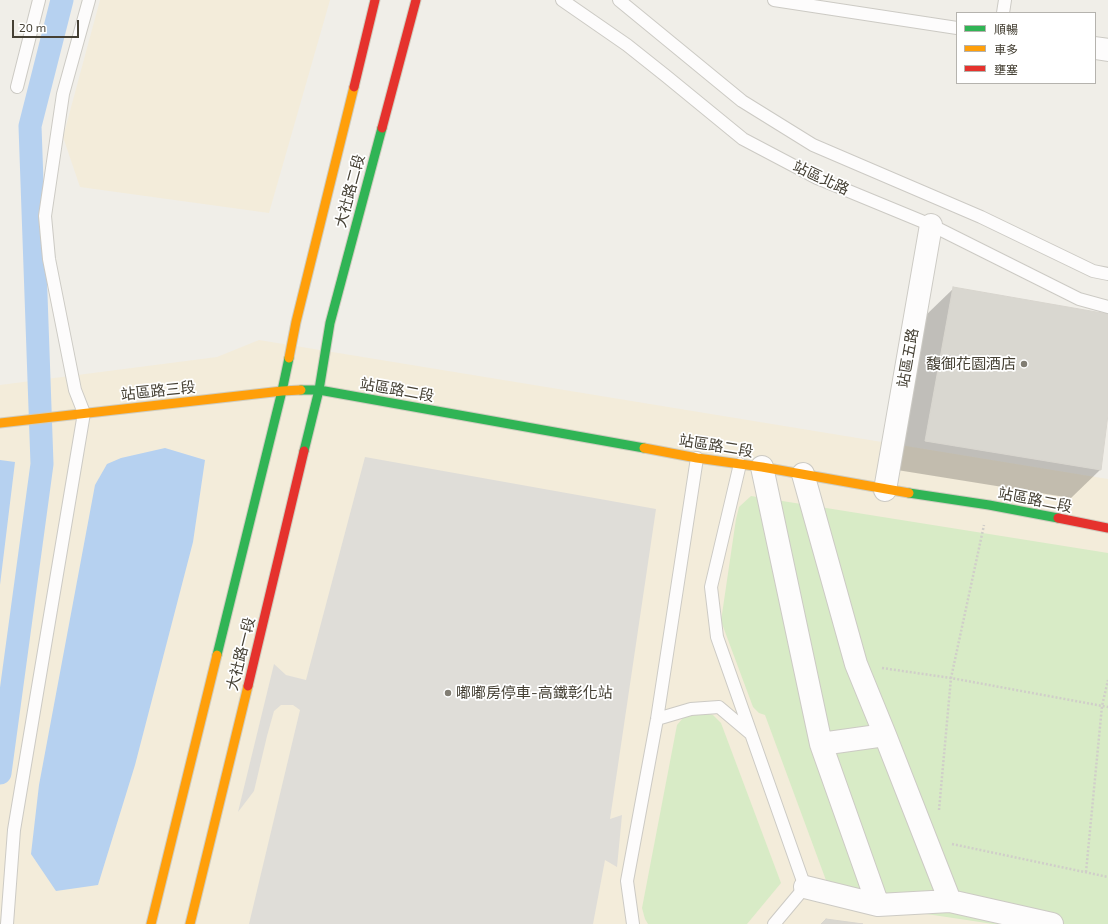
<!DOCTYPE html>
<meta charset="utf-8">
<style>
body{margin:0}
#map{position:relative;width:1108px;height:924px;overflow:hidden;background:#f0eee8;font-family:"Exo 2","Noto Sans TC",sans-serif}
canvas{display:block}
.legend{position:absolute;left:956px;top:12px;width:140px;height:72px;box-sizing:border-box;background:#fff;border:1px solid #b5b3ae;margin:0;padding:5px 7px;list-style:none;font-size:12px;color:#454034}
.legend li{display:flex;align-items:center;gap:8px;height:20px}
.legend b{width:20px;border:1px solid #b5b3ae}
.scale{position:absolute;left:12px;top:20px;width:67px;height:18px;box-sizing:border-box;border:2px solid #454034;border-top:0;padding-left:5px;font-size:12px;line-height:14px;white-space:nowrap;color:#454034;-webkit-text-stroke:3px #fff;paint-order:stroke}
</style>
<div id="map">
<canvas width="1108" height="924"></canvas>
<ul class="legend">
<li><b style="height:5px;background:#30b455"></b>順暢</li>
<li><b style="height:5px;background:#ff9f0a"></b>車多</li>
<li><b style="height:5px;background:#e5322d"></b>壅塞</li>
</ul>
<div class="scale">20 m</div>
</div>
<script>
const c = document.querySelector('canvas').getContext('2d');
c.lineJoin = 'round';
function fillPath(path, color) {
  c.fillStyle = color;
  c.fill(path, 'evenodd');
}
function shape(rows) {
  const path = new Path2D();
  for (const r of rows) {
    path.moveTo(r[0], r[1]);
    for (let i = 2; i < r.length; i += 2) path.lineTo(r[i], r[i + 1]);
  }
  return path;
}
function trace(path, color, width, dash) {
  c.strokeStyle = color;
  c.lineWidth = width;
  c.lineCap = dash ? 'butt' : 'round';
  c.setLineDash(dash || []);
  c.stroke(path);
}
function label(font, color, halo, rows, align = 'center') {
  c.font = font + ' "Exo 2","Noto Sans TC",sans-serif';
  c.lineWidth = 3.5;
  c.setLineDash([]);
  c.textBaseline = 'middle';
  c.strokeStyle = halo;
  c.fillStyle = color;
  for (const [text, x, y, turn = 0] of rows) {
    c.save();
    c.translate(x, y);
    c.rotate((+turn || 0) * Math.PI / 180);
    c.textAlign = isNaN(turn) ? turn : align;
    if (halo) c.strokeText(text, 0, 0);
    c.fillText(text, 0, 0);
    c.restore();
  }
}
const commercial = shape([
 [100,0,330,0,269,213,80,187,63,137],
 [259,340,1108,479,1108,924,0,924,0,385,217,357]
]);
const green = shape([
 [751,496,1108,553,1108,924,993,924,820,898,827,883,765,715,759,713,753,707,721,621,736,519,739,507],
 [698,712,713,715,721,723,781,883,747,924,648,924,645,919,642,908,677,725,683,718]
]);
const parking = shape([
 [365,457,656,509,610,819,622,815,617,867,605,860,593,924,249,924,300,710,293,705,281,705,274,711,267,736,254,791,238,812,274,664,286,675,306,680]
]);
const water = shape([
 [165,448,205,460,193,542,135,765,98,885,56,891,31,854,39,785,95,485,107,464,121,458],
 [0,460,15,462,0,585]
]);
const shadow = shape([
 [954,288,1108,315,1108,406,1100,470,1071,498,897,470,925,316]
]);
const canal = shape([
 [0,773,42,464,30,126,62,0]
]);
const building = shape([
 [953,287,1108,314,1108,414,1101,470,925,441,953,287],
 [826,919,863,924,821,924,826,919]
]);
const path = shape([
 [882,668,951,678,1108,707],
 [939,810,951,678,984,525],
 [952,844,1108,877],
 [1086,872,1102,706,1108,680]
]);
const lane = shape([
 [562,0,627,45,666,76,743,139,817,178,931,225,1079,299,1108,307],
 [619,0,742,101,813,145,981,217,1093,271,1108,274],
 [774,0,957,28],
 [1003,13,1005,0],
 [17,87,39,0],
 [740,464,711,587,717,637,805,887,774,924],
 [657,719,691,709,719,707,751,734],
 [7,924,14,830,84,413,75,390,49,259,45,216,63,94,89,0],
 [633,924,627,881,657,719,697,458]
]);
const street = shape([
 [1095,48,1108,50],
 [762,467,821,744,878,905],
 [803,474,856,664,885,735,950,901],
 [885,490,931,225],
 [821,744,885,735],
 [805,887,878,905,950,901,1052,924]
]);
const fast = shape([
 [301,390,319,390,644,448],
 [304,451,319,390,330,323,382,128],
 [909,493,989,505,1058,518],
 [217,655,282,391,289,358]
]);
const slow = shape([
 [289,358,296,322,354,87],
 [0,423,282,391,301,390],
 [644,448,697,458,762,467,909,493],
 [151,924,217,655],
 [190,924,248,686]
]);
const jam = shape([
 [354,87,375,0],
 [382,128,416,0],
 [1058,518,1108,528],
 [248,686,304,451]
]);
const markers = [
 [1024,364,4,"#817d73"],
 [448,693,4,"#817d73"]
];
const streetNames = [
 ["站區北路",821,178,25],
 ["大社路二段",350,191,-75],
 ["站區五路",908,358,-80],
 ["站區路二段",397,390,10],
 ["站區路三段",158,391,-6],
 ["站區路二段",716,446,9],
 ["站區路二段",1035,500,11],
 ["大社路一段",241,654,-76]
];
const poiNames = [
 ["馥御花園酒店",1016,364],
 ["嘟嘟房停車-高鐵彰化站",456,693,"left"]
];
fillPath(commercial, '#f3ecda');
fillPath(green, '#d8ebc6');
fillPath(parking, '#dfddd8');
fillPath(water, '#b6d1f0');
fillPath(shadow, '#0003');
trace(canal, '#b6d1f0', 23);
fillPath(building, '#d9d7d0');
trace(building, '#d8d5ce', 1);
trace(lane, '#cccac4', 14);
trace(street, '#cccac4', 24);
trace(fast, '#cfccbf', 11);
trace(slow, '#cfccbf', 11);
trace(jam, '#cfccbf', 11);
trace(path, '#d0cec9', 2.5, [2, 2]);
trace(lane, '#fdfcfc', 12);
trace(street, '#fdfcfc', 22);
trace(fast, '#30b455', 9);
trace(slow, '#ff9f0a', 9);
trace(jam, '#e5322d', 9);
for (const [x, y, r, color] of markers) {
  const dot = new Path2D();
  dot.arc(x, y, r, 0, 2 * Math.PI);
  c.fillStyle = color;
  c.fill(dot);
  trace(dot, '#fff', 1.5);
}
label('15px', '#454034', '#fff', streetNames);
label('15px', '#454034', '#fff', poiNames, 'right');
</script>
